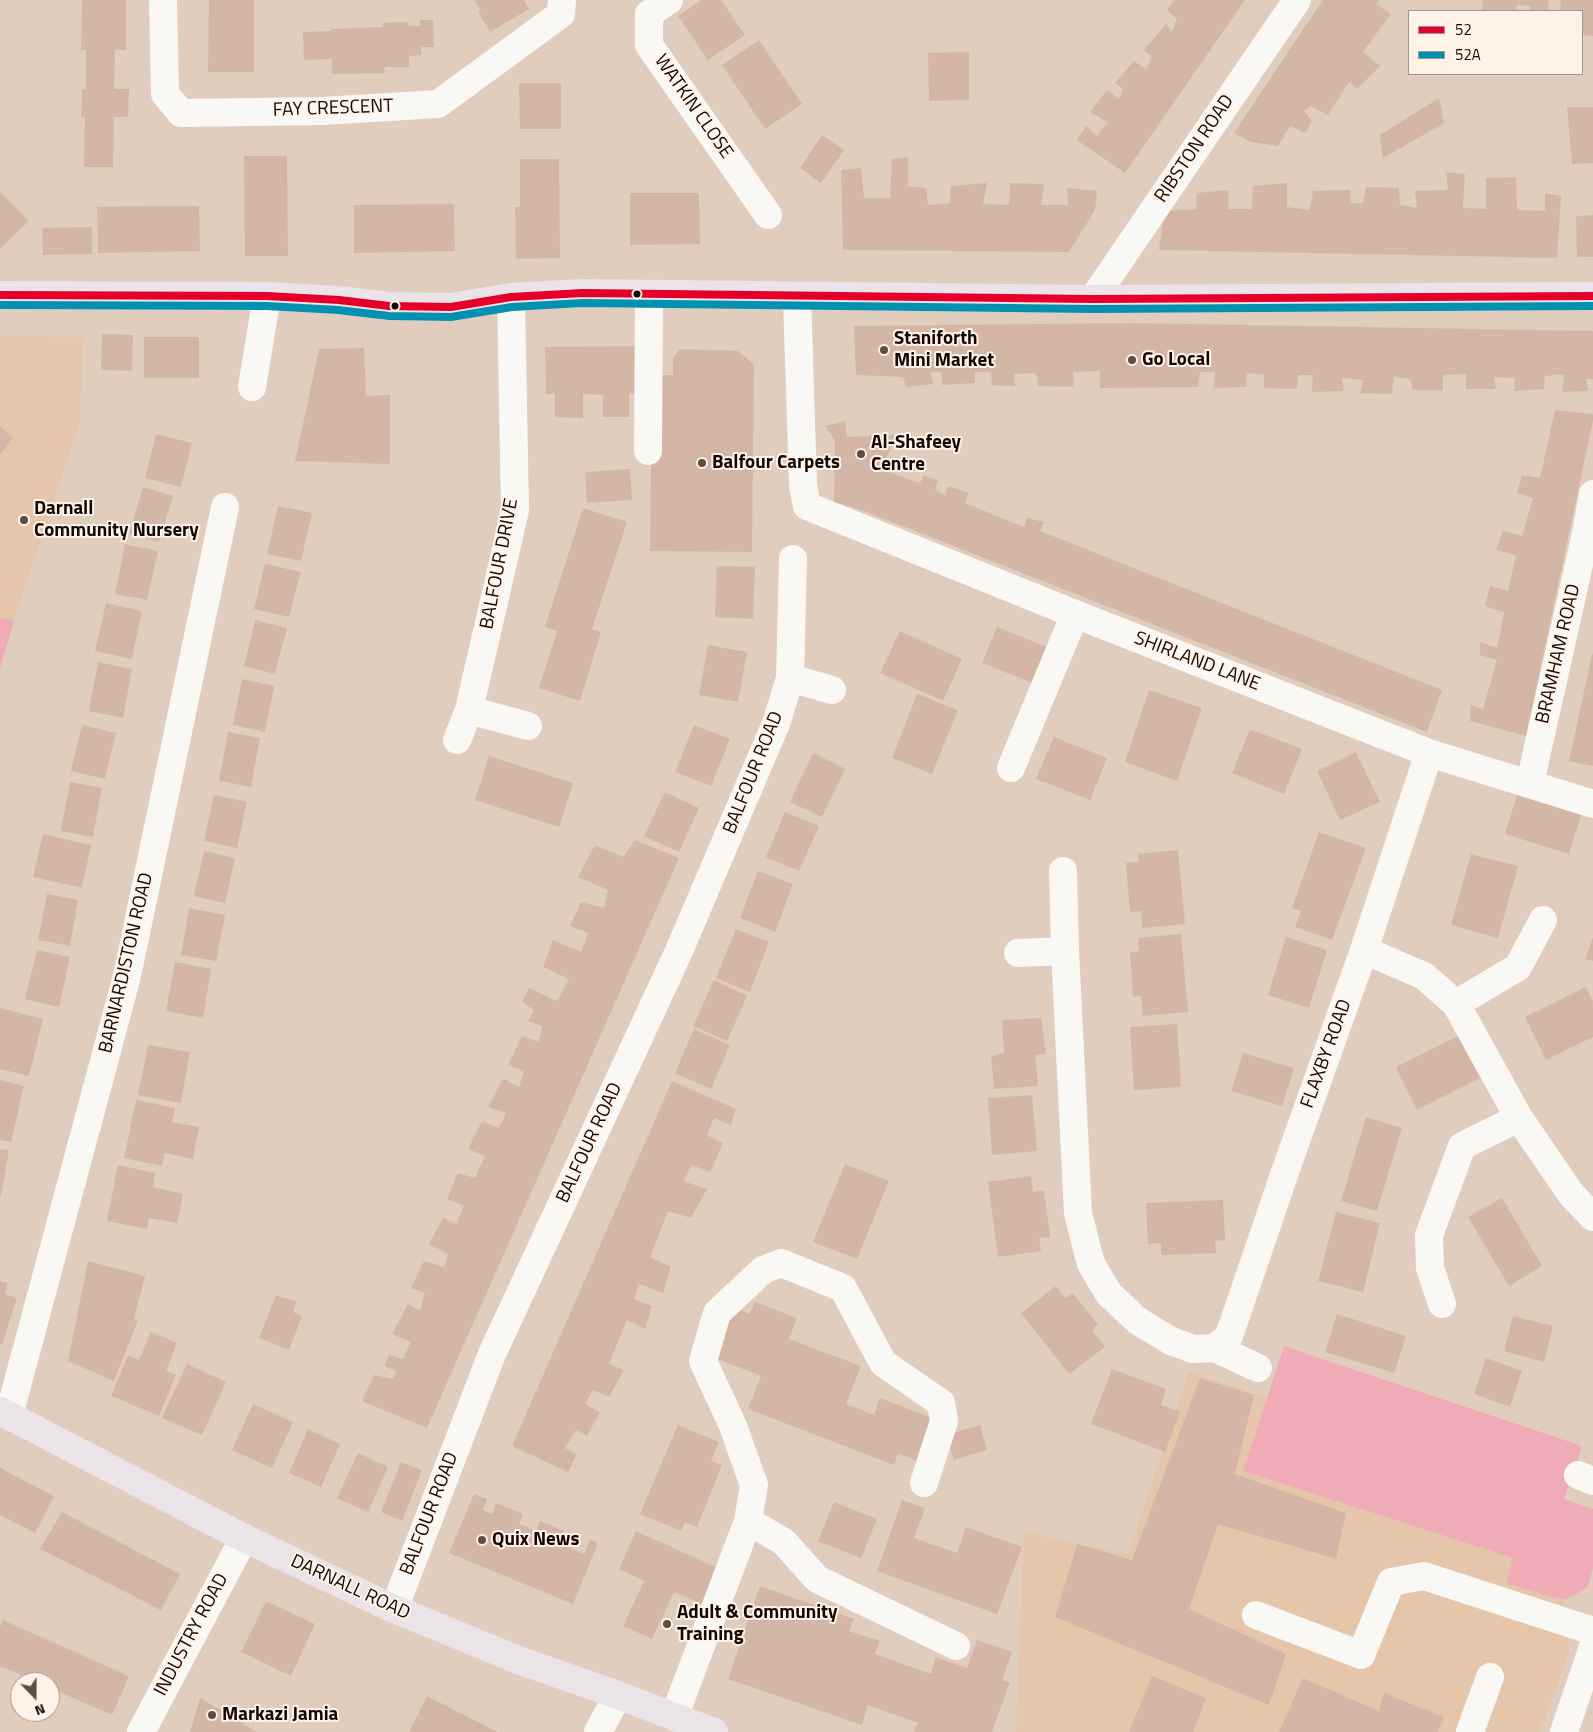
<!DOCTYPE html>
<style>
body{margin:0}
#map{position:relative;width:1593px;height:1732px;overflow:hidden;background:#e1cdbd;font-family:"Titillium Web",sans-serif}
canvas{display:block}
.legend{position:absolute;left:1408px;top:10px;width:175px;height:65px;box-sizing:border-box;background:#fef2e9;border:1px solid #a0958d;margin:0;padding:6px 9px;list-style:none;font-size:15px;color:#140902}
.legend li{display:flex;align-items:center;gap:10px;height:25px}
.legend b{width:25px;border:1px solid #a0958d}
.north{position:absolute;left:10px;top:1672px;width:50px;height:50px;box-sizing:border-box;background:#fef2e9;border:1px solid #a0958d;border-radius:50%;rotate:158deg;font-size:14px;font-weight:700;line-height:20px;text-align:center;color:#140902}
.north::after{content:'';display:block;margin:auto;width:18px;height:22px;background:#5c4e43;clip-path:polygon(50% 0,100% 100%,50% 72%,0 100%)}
</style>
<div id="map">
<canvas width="1593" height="1732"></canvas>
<ul class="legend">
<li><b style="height:6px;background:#e4002b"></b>52</li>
<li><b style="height:6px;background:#0391af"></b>52A</li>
</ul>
<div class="north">N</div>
</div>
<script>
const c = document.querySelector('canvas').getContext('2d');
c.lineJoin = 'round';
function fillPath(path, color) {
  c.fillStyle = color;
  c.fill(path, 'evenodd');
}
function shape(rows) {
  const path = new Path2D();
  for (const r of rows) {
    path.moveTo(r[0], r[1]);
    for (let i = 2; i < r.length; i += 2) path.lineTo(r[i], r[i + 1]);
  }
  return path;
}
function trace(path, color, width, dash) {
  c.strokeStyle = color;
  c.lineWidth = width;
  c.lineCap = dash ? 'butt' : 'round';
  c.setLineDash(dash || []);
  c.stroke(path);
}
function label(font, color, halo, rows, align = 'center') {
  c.font = font + ' "Titillium Web",sans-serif';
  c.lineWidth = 4;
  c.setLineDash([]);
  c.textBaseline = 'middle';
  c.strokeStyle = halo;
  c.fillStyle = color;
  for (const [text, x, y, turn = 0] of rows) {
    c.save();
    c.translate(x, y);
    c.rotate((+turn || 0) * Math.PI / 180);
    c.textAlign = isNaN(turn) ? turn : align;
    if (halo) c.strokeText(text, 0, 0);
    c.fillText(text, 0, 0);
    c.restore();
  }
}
const built = shape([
 [0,335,83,337,80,422,14,621,0,617],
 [1189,1371,1267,1398,1243,1471,1513,1558,1506,1584,1564,1600,1569,1653,1540,1732,1016,1732,1024,1532,1128,1554]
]);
const green = shape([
 [0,617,14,621,0,669],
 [1284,1346,1582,1446,1564,1499,1593,1509,1593,1568,1587,1588,1564,1600,1506,1584,1513,1558,1243,1471]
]);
const building = shape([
 [82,0,126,0,126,50,115,50,114,89,129,89,128,117,114,117,113,167,84,167,85,117,81,117,82,89,86,89,86,49,81,50],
 [209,0,254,0,254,72,208,72],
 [474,0,524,0,529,9,490,32,478,12,481,11],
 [701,0,721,0,745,35,708,60,678,16],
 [1174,0,1245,0,1125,173,1077,140,1086,126,1097,136,1107,122,1090,112,1107,90,1119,99,1123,89,1115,83,1134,61,1146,69,1152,57,1144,50,1166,24,1172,32,1177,19,1167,10],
 [1323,0,1379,0,1376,4,1391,14,1363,52,1380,66,1357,89,1349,82,1328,115,1311,106,1304,111,1312,121,1305,133,1290,126,1278,146,1251,142,1234,133],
 [1483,0,1549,0,1548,11,1530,11,1530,6,1517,5,1516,11,1482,11],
 [1561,0,1593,0,1593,36,1582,35,1582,11,1560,11],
 [420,20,433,20,434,47,421,47,421,55,409,56,409,67,384,67,385,73,332,74,332,59,304,60,303,32,331,31,331,29,383,27,383,23,408,22,408,26,420,26],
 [759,40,802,104,765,129,722,65],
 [969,52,969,100,929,101,928,53],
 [519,83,561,83,561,129,520,129],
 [1439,98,1444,123,1383,158,1380,135],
 [1567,107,1593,107,1593,163,1572,164],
 [822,135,844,150,821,183,800,168],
 [244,156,287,156,288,256,245,256],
 [908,157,908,186,926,188,928,205,950,203,951,186,987,183,983,204,1009,205,1010,183,1044,184,1041,205,1068,205,1067,188,1097,191,1095,210,1069,252,843,250,841,170,861,168,864,198,890,198,892,159],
 [520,159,559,159,560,258,516,259,515,207,520,207],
 [1446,172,1465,174,1463,208,1486,209,1486,178,1516,177,1517,210,1545,211,1545,193,1561,196,1557,258,1159,250,1164,211,1196,209,1197,193,1228,190,1229,209,1252,209,1253,186,1287,183,1287,207,1310,210,1313,191,1350,190,1351,203,1363,203,1366,187,1399,188,1400,205,1417,208,1415,191,1448,190],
 [0,192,29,221,0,249],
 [630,193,699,193,700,244,630,245],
 [454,204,455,251,354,253,354,205],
 [148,206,199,206,200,251,98,253,97,207],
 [1593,215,1593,257,1577,257,1576,216],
 [92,227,92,254,43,255,42,228],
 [1131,323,1593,331,1593,379,1586,379,1588,391,1562,392,1564,374,1545,376,1544,389,1514,391,1515,378,1494,377,1496,389,1466,389,1466,374,1443,375,1443,390,1413,390,1410,379,1394,377,1392,394,1360,393,1363,380,1342,378,1344,391,1312,392,1313,375,1298,375,1297,389,1264,388,1264,375,1247,373,1246,387,1214,388,1215,372,1200,372,1198,387,1100,388,1100,371,1073,372,1074,387,1038,386,1036,373,1014,374,1015,386,992,385,991,372,975,372,975,383,942,385,942,372,930,372,934,384,906,387,903,377,856,375,854,326],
 [102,334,133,335,132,371,101,370],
 [144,337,199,337,199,378,144,378],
 [638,346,638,394,629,394,629,417,603,417,603,395,583,394,583,418,555,417,555,394,546,394,545,347],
 [364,348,366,396,390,395,390,464,295,461,319,349],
 [680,349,738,351,754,365,752,552,650,551,652,375,673,375,673,358],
 [1555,410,1593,414,1593,421,1526,736,1470,721,1471,705,1483,709,1497,660,1480,655,1480,642,1497,648,1504,612,1485,606,1490,586,1508,591,1516,555,1496,550,1503,531,1522,536,1533,498,1517,493,1522,475,1540,478],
 [845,421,847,437,897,435,881,469,920,483,924,475,938,481,935,490,945,495,948,486,969,493,965,503,1024,527,1027,518,1044,522,1040,531,1442,690,1427,732,867,512,834,502,835,440,825,426],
 [0,427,13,438,0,454],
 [156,434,192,443,181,487,145,478],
 [630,469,632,500,587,503,585,472],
 [143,487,173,496,159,542,129,534],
 [278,506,312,513,301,561,267,554],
 [583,508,627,522,592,629,601,632,580,701,539,688,557,631,545,627],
 [125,544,158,551,147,600,115,594],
 [265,564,301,572,289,617,254,609],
 [717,566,755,567,753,619,715,617],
 [106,603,142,611,132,659,95,651],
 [255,620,287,628,275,674,244,666],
 [997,627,1054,650,1040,686,982,663],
 [900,631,962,659,943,701,880,673],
 [708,645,747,652,738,702,699,695],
 [1592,654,1593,654,1593,766,1569,761],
 [98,662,132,669,123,718,89,711],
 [242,679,274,686,265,732,233,725],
 [1149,690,1202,708,1177,781,1125,762],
 [917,694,958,710,932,774,892,758],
 [82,725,116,733,105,779,71,771],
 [694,725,730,739,711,786,675,772],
 [1250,729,1302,749,1284,794,1232,773],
 [228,732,260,738,251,787,219,781],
 [1054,737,1107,758,1090,800,1036,779],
 [1356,752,1380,802,1340,820,1317,771],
 [813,753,845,769,822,817,790,802],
 [489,756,573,783,559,827,475,800],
 [70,782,102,788,93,837,61,831],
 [665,792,699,808,679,852,644,836],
 [214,795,247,802,237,848,204,841],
 [1517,795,1581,815,1569,854,1505,834],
 [785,812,819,826,799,871,766,857],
 [1319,832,1366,848,1332,940,1295,927,1301,911,1292,908],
 [43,834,91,845,82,888,33,877],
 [635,840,679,858,427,1428,362,1401,374,1375,393,1379,396,1371,384,1366,389,1355,403,1359,411,1342,392,1334,408,1304,420,1310,425,1293,411,1288,424,1261,444,1267,448,1254,429,1244,443,1218,456,1224,464,1206,447,1199,458,1173,475,1178,485,1156,468,1149,482,1121,499,1128,506,1113,488,1107,503,1079,519,1087,524,1071,508,1065,522,1036,539,1042,542,1026,528,1021,534,1010,522,1002,529,988,557,1001,569,979,543,967,553,940,581,952,588,933,570,926,581,902,604,908,608,890,578,877,595,845,623,857],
 [1178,850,1185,924,1142,928,1141,911,1130,912,1126,863,1139,862,1138,854],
 [204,851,235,858,225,903,194,896],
 [1471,854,1518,866,1498,938,1451,925],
 [758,871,793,884,775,932,740,918],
 [47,894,78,900,70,946,38,940],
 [189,908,225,915,216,961,181,955],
 [736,929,769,942,750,992,716,978],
 [1181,934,1188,1012,1143,1016,1141,996,1133,997,1130,952,1139,951,1138,938],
 [1286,937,1327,950,1309,1008,1268,995],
 [1593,937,1593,961,1585,959],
 [37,950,70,957,59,1007,25,999],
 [175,962,211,969,203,1018,166,1011],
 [714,980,747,996,727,1041,693,1026],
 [1586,987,1593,1001,1593,1037,1546,1060,1525,1017],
 [0,1008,43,1019,29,1076,0,1069],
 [1041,1018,1046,1054,1035,1055,1038,1086,994,1089,991,1056,1004,1053,1002,1020],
 [1177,1024,1181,1087,1134,1090,1130,1027],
 [694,1029,730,1045,711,1089,675,1073],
 [1458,1036,1480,1078,1417,1110,1396,1067],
 [148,1045,190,1052,181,1103,138,1095],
 [1243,1053,1294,1068,1282,1106,1231,1091],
 [0,1080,24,1086,11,1142,0,1140],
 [672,1081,736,1109,731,1125,714,1118,707,1135,723,1143,710,1172,692,1165,683,1181,707,1189,691,1218,668,1211,650,1257,671,1267,663,1293,639,1284,634,1299,652,1306,645,1329,627,1320,609,1364,624,1370,609,1397,593,1390,585,1404,600,1412,587,1436,576,1430,565,1448,577,1454,568,1472,512,1446],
 [1032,1095,1037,1151,992,1155,988,1098],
 [136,1100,175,1108,172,1122,199,1127,193,1159,165,1153,162,1166,124,1158],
 [1366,1117,1402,1128,1377,1211,1341,1201],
 [0,1149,9,1150,1,1196,0,1196],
 [845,1164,889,1181,857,1259,813,1242],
 [118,1165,155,1173,153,1187,183,1194,177,1223,149,1218,147,1229,107,1221],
 [1031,1176,1033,1192,1044,1190,1050,1237,1039,1238,1041,1251,998,1257,988,1182],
 [1502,1198,1542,1266,1509,1286,1468,1217],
 [1223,1200,1225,1240,1215,1241,1216,1253,1161,1255,1161,1243,1148,1244,1146,1203],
 [1336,1212,1380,1223,1363,1292,1318,1281],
 [88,1261,145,1276,134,1319,138,1320,114,1381,68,1361],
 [0,1281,8,1283,5,1294,17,1298,2,1345,0,1344],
 [1056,1286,1065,1298,1073,1293,1098,1325,1092,1330,1105,1347,1069,1374,1021,1313],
 [276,1295,297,1302,293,1312,302,1316,289,1350,259,1338],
 [755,1302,797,1318,789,1339,861,1366,846,1404,874,1415,880,1398,932,1418,916,1461,898,1453,894,1465,748,1409,761,1376,710,1356,730,1306,750,1314],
 [1337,1314,1406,1336,1394,1373,1325,1352],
 [1513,1316,1553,1326,1544,1362,1504,1351],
 [151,1332,177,1343,166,1371,176,1375,159,1416,111,1396,128,1355,139,1360],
 [1486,1358,1522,1371,1510,1407,1474,1394],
 [187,1364,226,1382,202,1435,162,1418],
 [1112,1369,1166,1389,1161,1405,1180,1412,1165,1452,1091,1424],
 [1200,1378,1254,1395,1235,1474,1346,1513,1336,1559,1218,1524,1189,1609,1286,1654,1269,1705,1055,1617,1077,1544,1132,1560],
 [253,1404,293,1422,272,1468,232,1450],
 [678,1425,719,1442,711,1461,722,1465,697,1527,685,1522,681,1531,640,1514],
 [980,1425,987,1450,954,1460,946,1435],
 [308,1429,340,1444,321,1487,289,1473],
 [358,1453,388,1467,368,1512,337,1498],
 [401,1462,422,1470,402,1521,381,1512],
 [0,1468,54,1496,35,1533,0,1515],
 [474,1494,487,1499,483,1510,492,1514,496,1503,523,1514,519,1524,536,1531,540,1521,564,1531,558,1543,584,1554,590,1540,598,1543,573,1604,449,1553],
 [902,1500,925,1508,914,1538,957,1553,966,1527,1022,1547,997,1614,877,1571],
 [834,1502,877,1519,861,1558,818,1541],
 [62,1512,180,1574,161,1610,40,1549],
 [636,1531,720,1569,703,1605,674,1592,652,1639,623,1626,644,1581,619,1569],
 [760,1586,854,1619,849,1631,880,1641,875,1654,931,1674,936,1657,967,1668,977,1640,1012,1652,1002,1680,1010,1682,992,1732,914,1732,918,1723,868,1705,862,1725,728,1679],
 [266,1601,315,1624,291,1676,241,1652],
 [3,1620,129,1676,112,1715,50,1688,50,1682,37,1682,0,1666,0,1627],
 [1152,1676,1206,1698,1193,1732,1129,1732],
 [1303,1678,1379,1711,1384,1693,1444,1717,1438,1732,1279,1732],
 [427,1696,498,1732,409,1732],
 [200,1698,257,1732,190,1732]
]);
const minor = shape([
 [163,0,165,94,181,113,323,111,438,104,561,14,562,0],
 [669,0,649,14,649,45,768,215],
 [797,296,803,486,807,506,1075,614,1429,753,1593,804],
 [1093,299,1297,0],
 [252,387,267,296],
 [648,451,649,294],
 [790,678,832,690],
 [469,710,528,726],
 [457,740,469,710,515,510,511,297],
 [1011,768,1075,614],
 [1530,783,1586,533,1593,494],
 [1063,871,1065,951,1078,1213,1091,1264,1109,1294,1138,1321,1171,1341,1193,1349,1215,1348,1229,1336,1285,1172,1364,950,1429,753],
 [1364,950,1424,976,1456,1004,1519,1118,1571,1194,1593,1217],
 [1018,953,1065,951],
 [1456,1004,1518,967,1543,920],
 [1442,1304,1430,1268,1429,1235,1462,1146,1519,1118],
 [1215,1348,1258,1368],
 [9,1415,127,976,225,507],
 [1578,1475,1593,1481],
 [748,1521,784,1542,817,1579,956,1646],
 [394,1609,492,1354,679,951,777,721,790,678,793,559],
 [1256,1615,1361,1655,1391,1582,1424,1576,1593,1631],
 [674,1717,748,1521,754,1485,733,1426,703,1361,717,1313,763,1270,781,1263,843,1288,883,1363,941,1403,944,1421,924,1483],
 [141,1732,244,1538],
 [598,1732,618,1695],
 [1470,1732,1490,1677],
 [1564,1732,1593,1647]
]);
const major = shape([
 [0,295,267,296,339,300,389,306,451,307,511,297,583,293,1093,299,1593,296],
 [0,1411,244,1538,394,1609,521,1661,618,1695,714,1732]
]);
const bus1 = shape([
 [0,295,267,296,339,300,389,306,451,307,511,297,583,293,1093,299,1593,296]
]);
const bus2 = shape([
 [0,305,267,306,338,310,389,316,451,317,512,307,583,303,1093,309,1593,306]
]);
const markers = [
 [637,294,4.5,"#140902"],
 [395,306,4.5,"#140902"],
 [884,350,5,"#5c4e43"],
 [1132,360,5,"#5c4e43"],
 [861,454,5,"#5c4e43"],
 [702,463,5,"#5c4e43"],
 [24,520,5,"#5c4e43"],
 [482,1540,5,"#5c4e43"],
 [667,1624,5,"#5c4e43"],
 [212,1715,5,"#5c4e43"]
];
const streetNames = [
 ["WATKIN CLOSE",693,107,55],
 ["FAY CRESCENT",333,109,-2],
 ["RIBSTON ROAD",1195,149,-56],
 ["BALFOUR DRIVE",500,564,-79],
 ["BRAMHAM ROAD",1559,654,-77],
 ["SHIRLAND LANE",1197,662,21],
 ["BALFOUR ROAD",754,773,-68],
 ["BARNARDISTON ROAD",127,963,-77],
 ["FLAXBY ROAD",1327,1054,-70],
 ["BALFOUR ROAD",590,1143,-65],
 ["BALFOUR ROAD",430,1514,-69],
 ["DARNALL ROAD",350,1588,25],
 ["INDUSTRY ROAD",192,1635,-62]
];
const poiNames = [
 ["Staniforth",894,339],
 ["Mini Market",894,361],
 ["Go Local",1142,360],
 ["Al-Shafeey",871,443],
 ["Centre",871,465],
 ["Balfour Carpets",712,463],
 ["Darnall",34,509],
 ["Community Nursery",34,531],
 ["Quix News",492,1540],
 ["Adult & Community",677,1613],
 ["Training",677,1635],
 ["Markazi Jamia",222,1715]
];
fillPath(built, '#e6c6ab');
fillPath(green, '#f0acb6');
fillPath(building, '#d4b6a6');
trace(minor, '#faf8f5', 28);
trace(major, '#eae3e8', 28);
trace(bus1, '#e4002b', 8);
trace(bus2, '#0391af', 8);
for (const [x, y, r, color] of markers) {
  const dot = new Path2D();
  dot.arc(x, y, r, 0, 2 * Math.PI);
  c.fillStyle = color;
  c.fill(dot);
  trace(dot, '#fef2e9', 2);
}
label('19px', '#140902', '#fef2e9', streetNames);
label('bold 19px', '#140902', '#fef2e9', poiNames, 'left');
</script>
